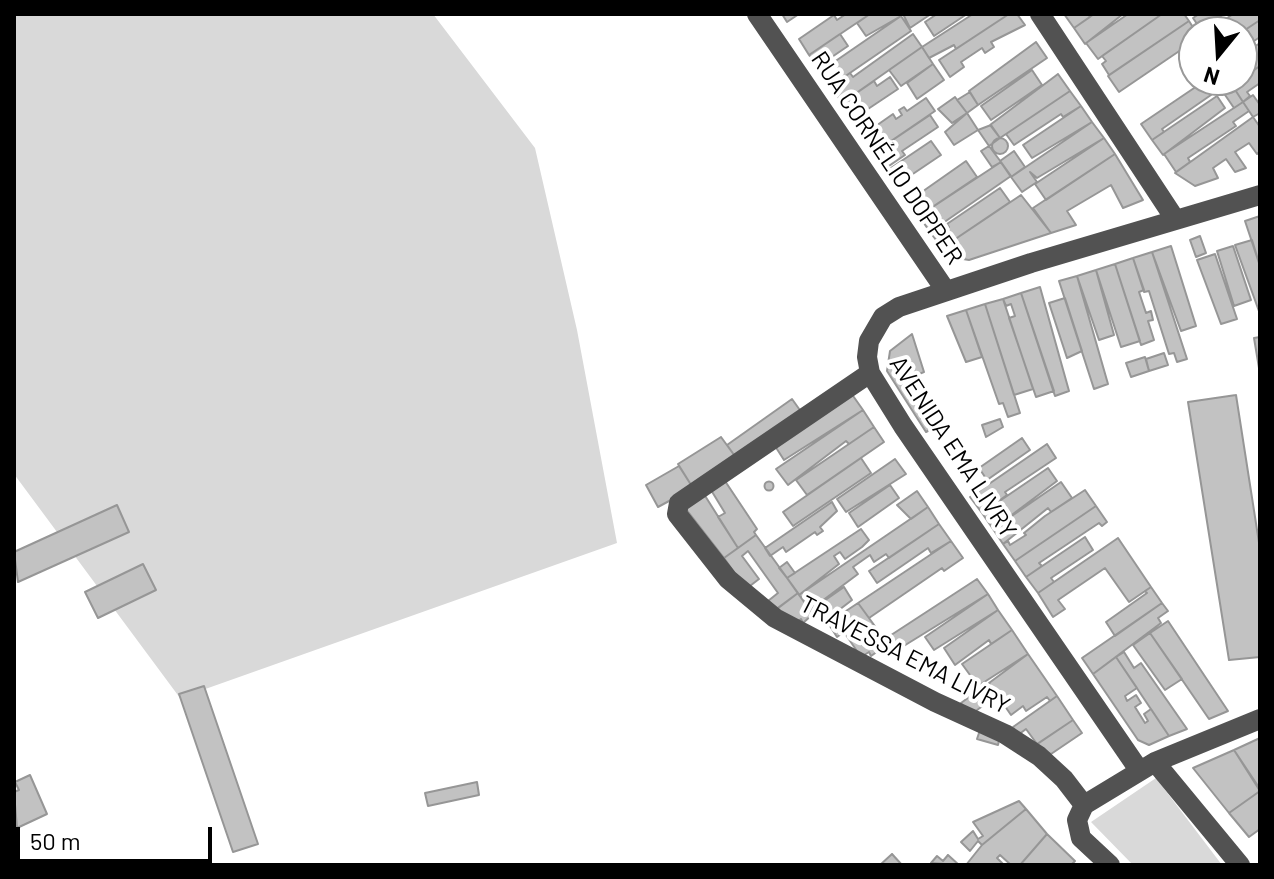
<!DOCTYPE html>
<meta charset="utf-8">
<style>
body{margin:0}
#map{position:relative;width:1274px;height:879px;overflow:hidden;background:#fff;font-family:Barlow,sans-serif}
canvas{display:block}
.frame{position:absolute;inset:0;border:16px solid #000;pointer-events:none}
.north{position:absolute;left:1178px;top:16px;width:80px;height:80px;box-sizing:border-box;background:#fff;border:2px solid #999;border-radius:50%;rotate:198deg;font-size:22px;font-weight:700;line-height:32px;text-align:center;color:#000}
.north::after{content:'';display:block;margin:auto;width:28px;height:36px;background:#000;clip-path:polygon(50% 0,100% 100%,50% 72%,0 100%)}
.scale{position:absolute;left:16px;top:827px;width:196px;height:36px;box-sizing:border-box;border:4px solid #000;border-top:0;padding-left:10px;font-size:24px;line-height:28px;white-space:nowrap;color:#000;-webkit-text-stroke:6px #fff;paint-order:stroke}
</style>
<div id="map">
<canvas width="1274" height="879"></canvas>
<div class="frame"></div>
<div class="north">N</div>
<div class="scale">50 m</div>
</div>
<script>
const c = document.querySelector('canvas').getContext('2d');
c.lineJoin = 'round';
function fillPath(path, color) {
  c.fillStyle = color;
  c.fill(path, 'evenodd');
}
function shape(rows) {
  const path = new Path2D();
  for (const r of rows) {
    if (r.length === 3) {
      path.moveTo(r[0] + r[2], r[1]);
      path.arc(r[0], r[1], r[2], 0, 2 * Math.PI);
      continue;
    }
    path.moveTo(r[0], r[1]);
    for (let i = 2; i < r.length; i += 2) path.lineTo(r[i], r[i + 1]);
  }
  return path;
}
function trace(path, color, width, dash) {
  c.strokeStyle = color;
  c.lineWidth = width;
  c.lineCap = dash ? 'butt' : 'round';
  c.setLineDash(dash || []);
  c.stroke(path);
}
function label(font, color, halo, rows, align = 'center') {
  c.font = font + ' Barlow,sans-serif';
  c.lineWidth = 8;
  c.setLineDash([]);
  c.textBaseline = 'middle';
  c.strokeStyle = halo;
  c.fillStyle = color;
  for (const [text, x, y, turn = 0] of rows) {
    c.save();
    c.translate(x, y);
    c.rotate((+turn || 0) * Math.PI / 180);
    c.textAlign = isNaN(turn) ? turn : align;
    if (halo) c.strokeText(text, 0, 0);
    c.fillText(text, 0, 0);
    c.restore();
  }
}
const green = shape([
 [14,14,433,14,535,148,577,330,617,543,180,698,14,474],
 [1156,778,1222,865,1133,865,1091,822]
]);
const building = shape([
 [782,14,799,14,787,22,782,14],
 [846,14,870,14,809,55,799,39,834,15,837,20,846,14],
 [870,14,900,14,901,16,866,36,857,23,870,14],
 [903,14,931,14,910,28,903,14],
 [937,14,967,14,934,36,925,22,937,14],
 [973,14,1009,14,956,49,954,45,929,58,922,47,973,14],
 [1009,14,1017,14,1025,25,991,42,994,47,985,53,982,48,961,62,964,67,950,77,939,60,1009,14],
 [1064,14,1088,14,1090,17,1074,28,1064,14],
 [1094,14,1123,14,1085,44,1074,28,1094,14],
 [1128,14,1162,14,1098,59,1086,43,1128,14],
 [1162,14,1184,14,1189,21,1109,75,1102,64,1106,61,1102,56,1162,14],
 [1199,14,1224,14,1201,30,1193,18,1199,14],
 [1233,14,1260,14,1260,20,1242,32,1223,32,1228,28,1223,21,1233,14],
 [901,16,911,31,831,86,821,71,901,16],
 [1260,20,1260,37,1242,49,1242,32,1260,20],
 [1189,21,1196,32,1194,41,1119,92,1108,76,1189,21],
 [840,34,848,46,826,61,829,66,821,71,809,55,840,34],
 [913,34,922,47,842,103,831,86,850,73,853,77,913,34],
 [1194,41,1194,75,1187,64,1192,61,1183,48,1194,41],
 [1036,42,1047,58,978,105,969,91,1036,42],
 [1260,43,1260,66,1252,71,1242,55,1260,43],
 [922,47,933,64,901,86,889,70,922,47],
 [933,64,944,80,917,99,907,83,933,64],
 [1260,66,1260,83,1247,92,1250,96,1243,102,1232,85,1260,66],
 [1032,70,1042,85,991,120,981,106,1032,70],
 [1058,74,1070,91,1000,138,990,125,1058,74],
 [890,77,898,89,853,119,842,103,874,81,877,86,890,77],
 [1215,80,1228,80,1232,85,1223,92,1215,80],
 [1203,82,1211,95,1162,129,1164,132,1152,140,1141,124,1203,82],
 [1232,85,1243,102,1234,108,1223,92,1232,85],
 [1070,91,1081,106,1063,117,1061,114,1014,145,1006,134,1070,91],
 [970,92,978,105,967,113,957,100,970,92],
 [1253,95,1260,105,1260,113,1253,117,1243,102,1253,95],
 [1217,96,1225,108,1163,155,1152,140,1217,96],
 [955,97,967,113,952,123,938,109,955,97],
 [926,98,935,111,875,152,863,135,893,114,896,119,902,115,899,110,904,107,907,111,926,98],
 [1243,102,1249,111,1233,122,1236,126,1188,158,1190,162,1176,172,1164,154,1243,102],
 [1081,106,1092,122,1032,158,1023,145,1081,106],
 [967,113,978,130,954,145,945,132,967,113],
 [930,115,938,127,902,151,905,155,886,168,875,152,930,115],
 [1253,117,1260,127,1260,151,1257,154,1249,143,1235,152,1246,168,1235,172,1226,159,1213,168,1218,178,1195,186,1175,173,1253,117],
 [1092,122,1104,138,1037,178,1030,172,1037,182,1022,192,1011,177,1092,122],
 [991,125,1000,138,989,146,978,130,991,125],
 [1000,146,8],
 [1104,138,1115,154,1046,200,1035,184,1104,138],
 [931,141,941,155,898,184,888,170,931,141],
 [989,146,1001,162,992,167,981,151,989,146],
 [1014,151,1025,167,1011,177,1000,161,1014,151],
 [1115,154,1143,200,1123,208,1111,185,1067,211,1076,225,1051,233,1033,208,1115,154],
 [966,161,977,177,919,216,909,201,966,161],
 [1001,162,1011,176,930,232,919,216,1001,162],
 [1000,188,1010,202,942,248,930,232,937,228,940,233,949,227,947,224,1000,188],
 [1021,195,1051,233,969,260,951,257,942,248,1021,195],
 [1260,216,1260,266,1245,221,1260,216],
 [1200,236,1206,253,1196,257,1190,240,1200,236],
 [1252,240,1260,266,1260,314,1235,245,1252,240],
 [1171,246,1196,326,1181,331,1152,252,1171,246],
 [1233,246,1251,300,1234,306,1217,251,1233,246],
 [1152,252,1187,359,1177,362,1174,353,1169,354,1149,291,1144,292,1133,258,1152,252],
 [1215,254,1237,319,1221,324,1197,260,1215,254],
 [1133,258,1144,290,1139,292,1146,313,1151,311,1153,320,1148,321,1154,340,1141,345,1115,264,1133,258],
 [1115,264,1140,341,1121,347,1096,270,1115,264],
 [1096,270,1114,335,1099,340,1077,276,1096,270],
 [1077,276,1108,384,1094,389,1059,281,1077,276],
 [1040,287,1069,391,1055,396,1021,293,1040,287],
 [1021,293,1054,391,1036,397,1009,318,1015,316,1011,304,1006,306,1003,299,1021,293],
 [1065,298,1082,351,1067,358,1049,303,1065,298],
 [1003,299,1033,389,1014,395,985,304,1003,299],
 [985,304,1020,413,1008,417,1003,403,999,404,966,310,985,304],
 [966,310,982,357,966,362,947,316,966,310],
 [912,334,924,372,909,378,930,405,934,404,941,424,926,432,887,371,890,351,912,334],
 [1260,337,1260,374,1254,338,1260,337],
 [1164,353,1168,365,1149,371,1146,359,1164,353],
 [1145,357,1149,371,1131,377,1126,363,1145,357],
 [851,393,863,410,784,460,775,446,851,393],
 [1236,395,1260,549,1260,657,1229,660,1188,402,1236,395],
 [792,399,802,413,737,459,727,445,792,399],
 [863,410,874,427,849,444,846,441,788,485,776,469,863,410],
 [1000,419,1003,427,986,437,982,425,1000,419],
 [874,427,884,442,807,495,796,480,874,427],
 [721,437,737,459,693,488,678,464,721,437],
 [1022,438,1030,450,987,480,979,468,1022,438],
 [1047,444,1056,458,1005,492,1007,495,982,513,970,497,1047,444],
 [861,458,871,473,793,526,783,512,861,458],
 [895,459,906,474,846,512,837,499,895,459],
 [679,466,693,488,658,507,646,485,679,466],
 [1048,468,1057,481,993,529,982,513,1048,468],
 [725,481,757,529,754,532,756,535,738,548,718,517,725,513,711,490,725,481],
 [769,486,4.5],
 [1061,482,1072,498,1051,512,1048,508,1003,544,993,529,1061,482],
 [890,485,899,498,858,527,849,513,890,485],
 [1085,490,1096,506,1015,561,1003,544,1008,541,1010,545,1026,535,1024,533,1045,516,1085,490],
 [702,491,738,548,724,558,682,504,702,491],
 [917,491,928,507,911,519,897,505,917,491],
 [832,502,837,511,820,527,823,531,817,535,815,532,786,552,783,547,770,556,765,548,832,502],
 [117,505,129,532,18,582,14,552,117,505],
 [1096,506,1107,522,1102,526,1099,523,1039,563,1042,566,1026,577,1015,561,1096,506],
 [928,507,939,524,889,558,886,554,874,562,870,555,853,567,858,574,810,610,799,595,928,507],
 [939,524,951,541,931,553,928,548,877,583,869,571,939,524],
 [861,529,869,540,862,547,845,559,840,552,834,556,839,564,799,595,787,578,861,529],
 [756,535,798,593,775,610,768,601,778,593,748,551,742,556,759,579,746,589,724,558,756,535],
 [1085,537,1093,550,1051,578,1054,582,1038,593,1026,577,1085,537],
 [1118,538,1151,587,1129,602,1105,568,1058,600,1065,609,1053,617,1038,593,1118,538],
 [951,541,963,558,944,571,942,568,869,618,858,603,951,541],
 [787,562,795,573,787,578,779,568,787,562],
 [143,564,156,590,98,618,85,592,143,564],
 [977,579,988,594,894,652,885,639,977,579],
 [844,587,852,600,826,620,814,608,844,587],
 [1151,587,1162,603,1115,636,1106,622,1147,593,1145,591,1151,587],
 [798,593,813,614,803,623,801,619,790,627,777,609,798,593],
 [988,594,998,610,934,650,925,637,988,594],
 [858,603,888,644,871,656,869,652,861,657,844,632,837,637,828,623,858,603],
 [1162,603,1168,611,1158,618,1161,623,1093,674,1082,658,1162,603],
 [998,610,1012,630,991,644,989,640,955,665,944,648,998,610],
 [1168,621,1228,711,1209,719,1150,633,1168,621],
 [1012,630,1028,654,978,686,962,664,1012,630],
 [1150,633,1182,679,1165,690,1133,645,1150,633],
 [1124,652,1134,668,1141,663,1187,729,1169,736,1116,657,1124,652],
 [1028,654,1057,696,1050,701,1047,697,1026,711,1023,706,1011,715,989,683,1028,654],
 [1116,657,1137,688,1125,696,1127,701,1136,695,1141,703,1135,707,1145,723,1148,721,1144,714,1151,709,1169,736,1149,745,1138,740,1093,674,1116,657],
 [987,684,996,696,969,716,961,703,987,684],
 [204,686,258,844,233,852,179,694,204,686],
 [1057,696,1073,720,1037,744,1026,729,1018,735,1013,727,1057,696],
 [1073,720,1082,733,1051,754,1036,745,1073,720],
 [980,730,1000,736,998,745,977,739,980,730],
 [1260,738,1260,789,1234,750,1260,738],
 [1234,750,1260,791,1229,813,1193,768,1234,750],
 [30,775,47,814,17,828,14,792,19,790,15,782,30,775],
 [477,782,479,795,428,806,425,793,477,782],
 [1260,791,1260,829,1249,837,1229,813,1260,791],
 [1019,801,1026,809,982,845,978,841,970,851,961,842,973,831,978,839,983,836,973,822,1019,801],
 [1026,809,1047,834,1020,865,1011,865,1000,855,997,858,1004,865,966,865,982,845,1026,809],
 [1047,834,1075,861,1071,865,1020,865,1047,834],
 [892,854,902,865,880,865,892,854],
 [948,855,959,865,931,863,937,856,943,861,948,855]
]);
const minor = shape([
 [757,14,946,291],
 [1040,14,1175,219],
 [870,373,679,503,677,514,728,579,775,618,935,702,1005,734,1039,756,1064,779,1084,805],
 [1155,762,1240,865],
 [1139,770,903,426,870,373,867,357,869,341,883,317,899,307,1031,263,1260,195],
 [1110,865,1081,838,1077,820,1084,805,1155,762,1260,719]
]);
const streetNames = [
 ["RUA CORNÉLIO DOPPER",887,158,56],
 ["AVENIDA EMA LIVRY",953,447,57],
 ["TRAVESSA EMA LIVRY",905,655,27]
];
fillPath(green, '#d9d9d9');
fillPath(building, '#c2c2c2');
trace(building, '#969696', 2);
trace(minor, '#525252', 20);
label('24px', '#000', '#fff', streetNames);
</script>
